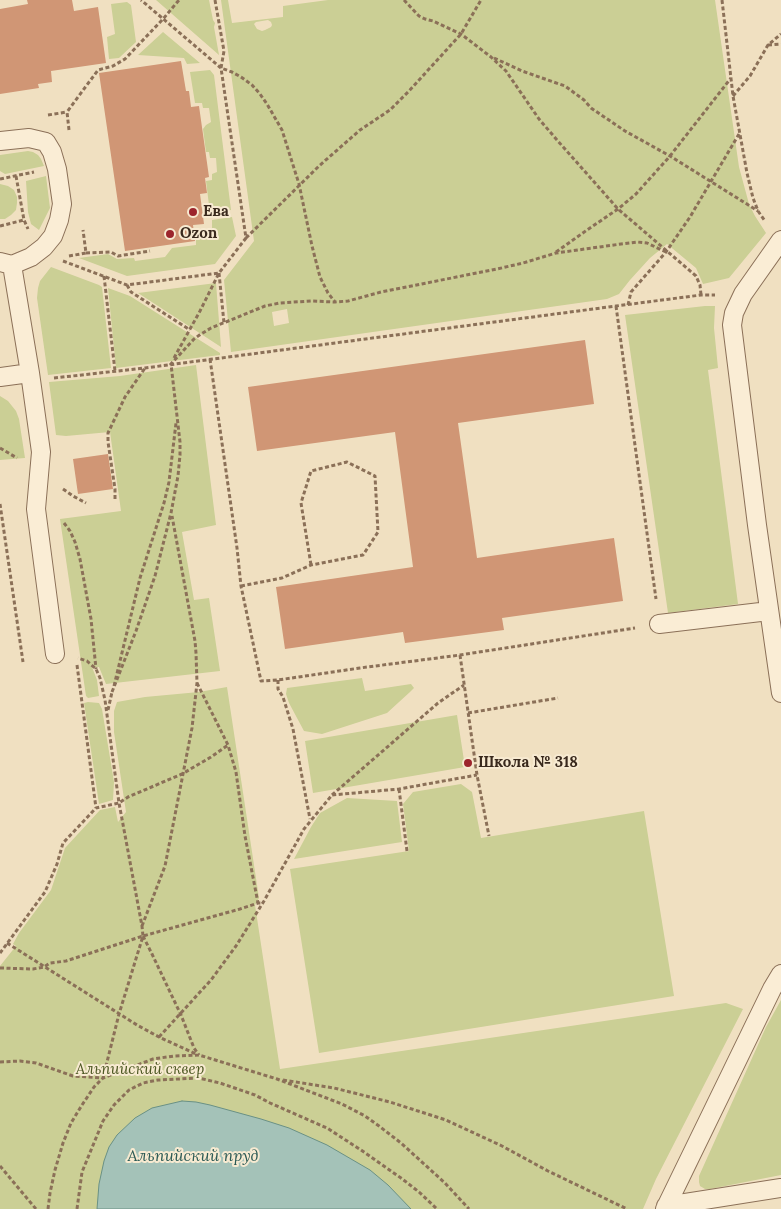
<!DOCTYPE html>
<meta charset="utf-8">
<style>
body{margin:0}
canvas{display:block;background:#f0e0c1}
</style>
<canvas width="781" height="1209"></canvas>
<script>
const c = document.querySelector('canvas').getContext('2d');
c.lineJoin = 'round';
function fillPath(path, color) {
  c.fillStyle = color;
  c.fill(path, 'evenodd');
}
function shape(rows) {
  const path = new Path2D();
  for (const r of rows) {
    path.moveTo(r[0], r[1]);
    for (let i = 2; i < r.length; i += 2) path.lineTo(r[i], r[i + 1]);
  }
  return path;
}
function trace(path, color, width, dash) {
  c.strokeStyle = color;
  c.lineWidth = width;
  c.lineCap = dash ? 'butt' : 'round';
  c.setLineDash(dash || []);
  c.stroke(path);
}
function label(font, color, halo, rows, align = 'center') {
  c.font = font + ' Lora,serif';
  c.lineWidth = 4;
  c.setLineDash([]);
  c.textBaseline = 'middle';
  c.strokeStyle = halo;
  c.fillStyle = color;
  for (const [text, x, y, turn = 0] of rows) {
    c.save();
    c.translate(x, y);
    c.rotate((+turn || 0) * Math.PI / 180);
    c.textAlign = isNaN(turn) ? turn : align;
    if (halo) c.strokeText(text, 0, 0);
    c.fillText(text, 0, 0);
    c.restore();
  }
}
const green = shape([
 [156,0,209,0,213,20,215,23,214,27,219,55],
 [221,0,228,0,232,23,283,17,283,6,328,0,715,0,739,167,749,204,755,216,766,233,729,278,703,284,696,268,667,244,650,258,630,280,619,294,607,299,231,352,224,280,254,241],
 [268,20,271,22,272,25,271,27,265,30,262,31,257,29,254,24,256,22],
 [287,309,289,323,274,326,272,312],
 [127,2,131,5,136,42,119,58,109,59,107,37,115,34,111,4],
 [163,32,200,63,187,64,184,58,138,55],
 [210,70,214,75,231,210,210,213,206,181,212,180,212,174,217,172,216,158,210,158,209,152,206,152,203,129,206,125,211,122,209,108,203,108,202,103,195,103,190,72],
 [28,151,33,152,38,155,41,159,44,166,5,174,0,171,0,155],
 [46,176,50,208,39,230,31,224,28,212,26,181],
 [0,184,8,186,14,190,17,197,17,203,16,210,11,215,5,219,0,219],
 [232,217,236,236,215,264,127,276,79,258,108,254,117,259,134,258,135,261,165,257,172,248,196,245,196,236,212,229,212,220],
 [51,267,99,285,102,287,111,368,48,375,37,298,38,288,40,281],
 [216,283,221,347,138,293],
 [108,288,130,296,220,353,220,355,116,368],
 [705,306,715,306,714,328,718,368,708,370,738,604,668,613,625,315],
 [196,365,216,525,182,532,194,600,209,598,220,671,106,684,99,667,92,667,97,680,99,696,88,698,86,696,60,519,121,511,110,432,66,436,56,435,49,382,120,376],
 [0,396,8,401,16,411,19,419,25,458,0,460],
 [362,678,365,691,411,684,414,688,410,692,387,713,322,734,304,731,289,703,286,694,287,688],
 [227,687,259,898,255,905,280,1069,726,1003,743,1009,656,1179,643,1209,0,1209,0,966,16,946,13,944,19,933,51,890,65,848,100,810,115,807,118,822,126,812,114,732,114,711,117,702,145,697,199,692],
 [88,702,99,703,102,709,114,782,113,800,99,804,84,703],
 [457,715,465,767,313,793,305,741],
 [461,784,472,792,481,838,644,811,674,996,319,1053,290,869,409,851,403,804,413,792],
 [347,798,397,801,402,842,294,859,311,827,320,813],
 [781,1000,781,1175,710,1189,705,1189,700,1186,699,1182,699,1176,766,1027]
]);
const water = shape([
 [182,1101,196,1102,210,1105,261,1119,289,1128,327,1145,370,1170,388,1185,411,1209,97,1209,99,1184,104,1161,109,1147,117,1135,135,1118,152,1108,182,1101]
]);
const building = shape([
 [27,0,72,0,74,11,98,7,106,63,51,71,52,82,38,84,39,88,0,94,0,9,28,4],
 [181,61,186,91,189,91,191,107,199,106,209,177,205,178,207,193,200,194,204,224,193,225,195,241,125,251,99,73],
 [585,340,594,404,458,423,477,558,614,538,623,601,502,618,504,630,405,643,403,632,285,649,276,587,413,567,395,432,257,451,248,387],
 [108,454,113,489,78,494,73,459]
]);
const path = shape([
 [215,0,224,51,221,68,232,72,241,77,252,85,260,94,267,104,282,130,299,184,312,246,320,277,328,293,335,302],
 [404,0,419,16,425,19,433,21,461,34,491,57,506,71,539,119,557,140,618,209,696,276,700,285,701,295],
 [722,0,733,96,747,173,753,198,758,211,765,221],
 [768,45,781,44],
 [494,58,522,71,565,86,584,100,591,108,625,131,670,156,758,211],
 [733,96,750,76,768,45,781,34],
 [48,115,67,112],
 [69,130,67,112,98,70,113,66,125,59,163,19,179,0],
 [16,176,24,220,28,229],
 [0,179,34,172],
 [0,226,24,220],
 [246,238,319,166,360,130,390,110,409,91,461,34,481,0],
 [556,252,587,230,618,209,636,194,670,156,731,78],
 [86,253,111,252,118,256,150,251],
 [69,256,86,253,83,230],
 [63,261,127,285,219,273,246,238,221,68,141,0],
 [219,273,224,323],
 [104,276,115,371],
 [127,285,131,292,190,330],
 [628,305,631,292,666,252,690,217,739,134],
 [616,306,656,599],
 [174,358,200,311,219,273],
 [210,359,237,548,241,586,261,681,278,680,360,668,460,655,635,628],
 [170,365,194,339,201,334,211,328,265,306,280,303,311,301,335,302,348,301,381,292,497,269,523,263,556,253,621,244,637,242,647,243,666,252],
 [54,378,145,368,616,306,701,295,715,295],
 [0,448,17,458],
 [63,489,73,496,86,503],
 [115,499,115,489,108,442,108,433,125,397,145,368],
 [0,504,23,662],
 [64,523,70,531,75,542,80,559,91,619,96,669],
 [241,586,282,578,311,565,363,555,378,532,375,476,347,462,311,471,301,503,311,565],
 [460,655,477,775,489,836],
 [77,665,96,808],
 [278,680,278,689,283,697,293,729,310,819],
 [197,683,228,745,236,772,245,836,258,903],
 [114,686,140,578,164,503,169,482,176,423],
 [112,692,136,631,155,576,171,513,178,476,180,455,180,442,171,364],
 [108,710,112,692],
 [468,713,558,698],
 [399,789,407,851],
 [332,795,438,703,464,685],
 [142,926,165,866,192,728,197,683,196,653,195,641,172,516],
 [143,936,152,954,181,1015,194,1048,199,1055],
 [7,943,137,1025,159,1037,196,1054],
 [0,953,45,892,57,864,63,843,96,808,119,803,128,797,182,774,211,757,228,745],
 [0,968,33,969,44,967,50,963,66,961,143,936,240,909,258,903,263,903],
 [159,1037,211,980,236,946,264,901,304,829,332,795,399,789,477,775],
 [0,1062,20,1061,36,1063,73,1076,103,1078,119,1014,143,936,142,926,119,803,105,700,100,678,96,669,87,661,78,658],
 [283,1080,334,1088,390,1102,446,1120,502,1146,548,1171,627,1209],
 [0,1166,36,1209],
 [48,1209,50,1193,55,1170,63,1143,71,1123,82,1105,94,1087,103,1078,153,1059,174,1056,199,1055,277,1079,342,1104,365,1116,379,1126,401,1143,445,1183,469,1209],
 [77,1209,82,1172,103,1121,114,1105,129,1090,143,1083,158,1080,199,1078,220,1083,255,1095,270,1103,327,1128,361,1150,401,1178,419,1192,437,1209]
]);
const lane = shape([
 [0,141,29,138,46,142,52,152,57,169,62,204,59,220,53,236,44,247,31,257,12,265,0,262],
 [781,240,743,294,734,313,732,325,757,525,781,693],
 [12,265,30,373,41,452,36,509,55,654],
 [0,377,30,373],
 [659,624,769,611],
 [666,1206,781,1188],
 [665,1209,772,989,781,974]
]);
const markers = [
 [193,212,5,"#9c252c"],
 [170,234,5,"#9c252c"],
 [468,763,5,"#9c252c"]
];
const poiNames = [
 ["Ева",203,212],
 ["Ozon",180,234],
 ["Школа № 318",478,763]
];
const parkNames = [
 ["Альпийский сквер",140,1070]
];
const waterNames = [
 ["Альпийский пруд",193,1156]
];
fillPath(green, '#cbcf95');
fillPath(water, '#a4c2b8');
trace(water, '#6a9185', 1);
fillPath(building, '#d09675');
trace(lane, '#8b7058', 20);
trace(path, '#8b7058', 3, [4, 2.5]);
trace(lane, '#faedd5', 18);
for (const [x, y, r, color] of markers) {
  const dot = new Path2D();
  dot.arc(x, y, r, 0, 2 * Math.PI);
  c.fillStyle = color;
  c.fill(dot);
  trace(dot, '#f7ead1', 2);
}
label('bold 15px', '#39291d', '#f7ead1', poiNames, 'left');
label('italic 15px', '#4c5722', '#f7ead1', parkNames);
label('italic 16px', '#2b5a55', '#f7ead1', waterNames);
</script>
